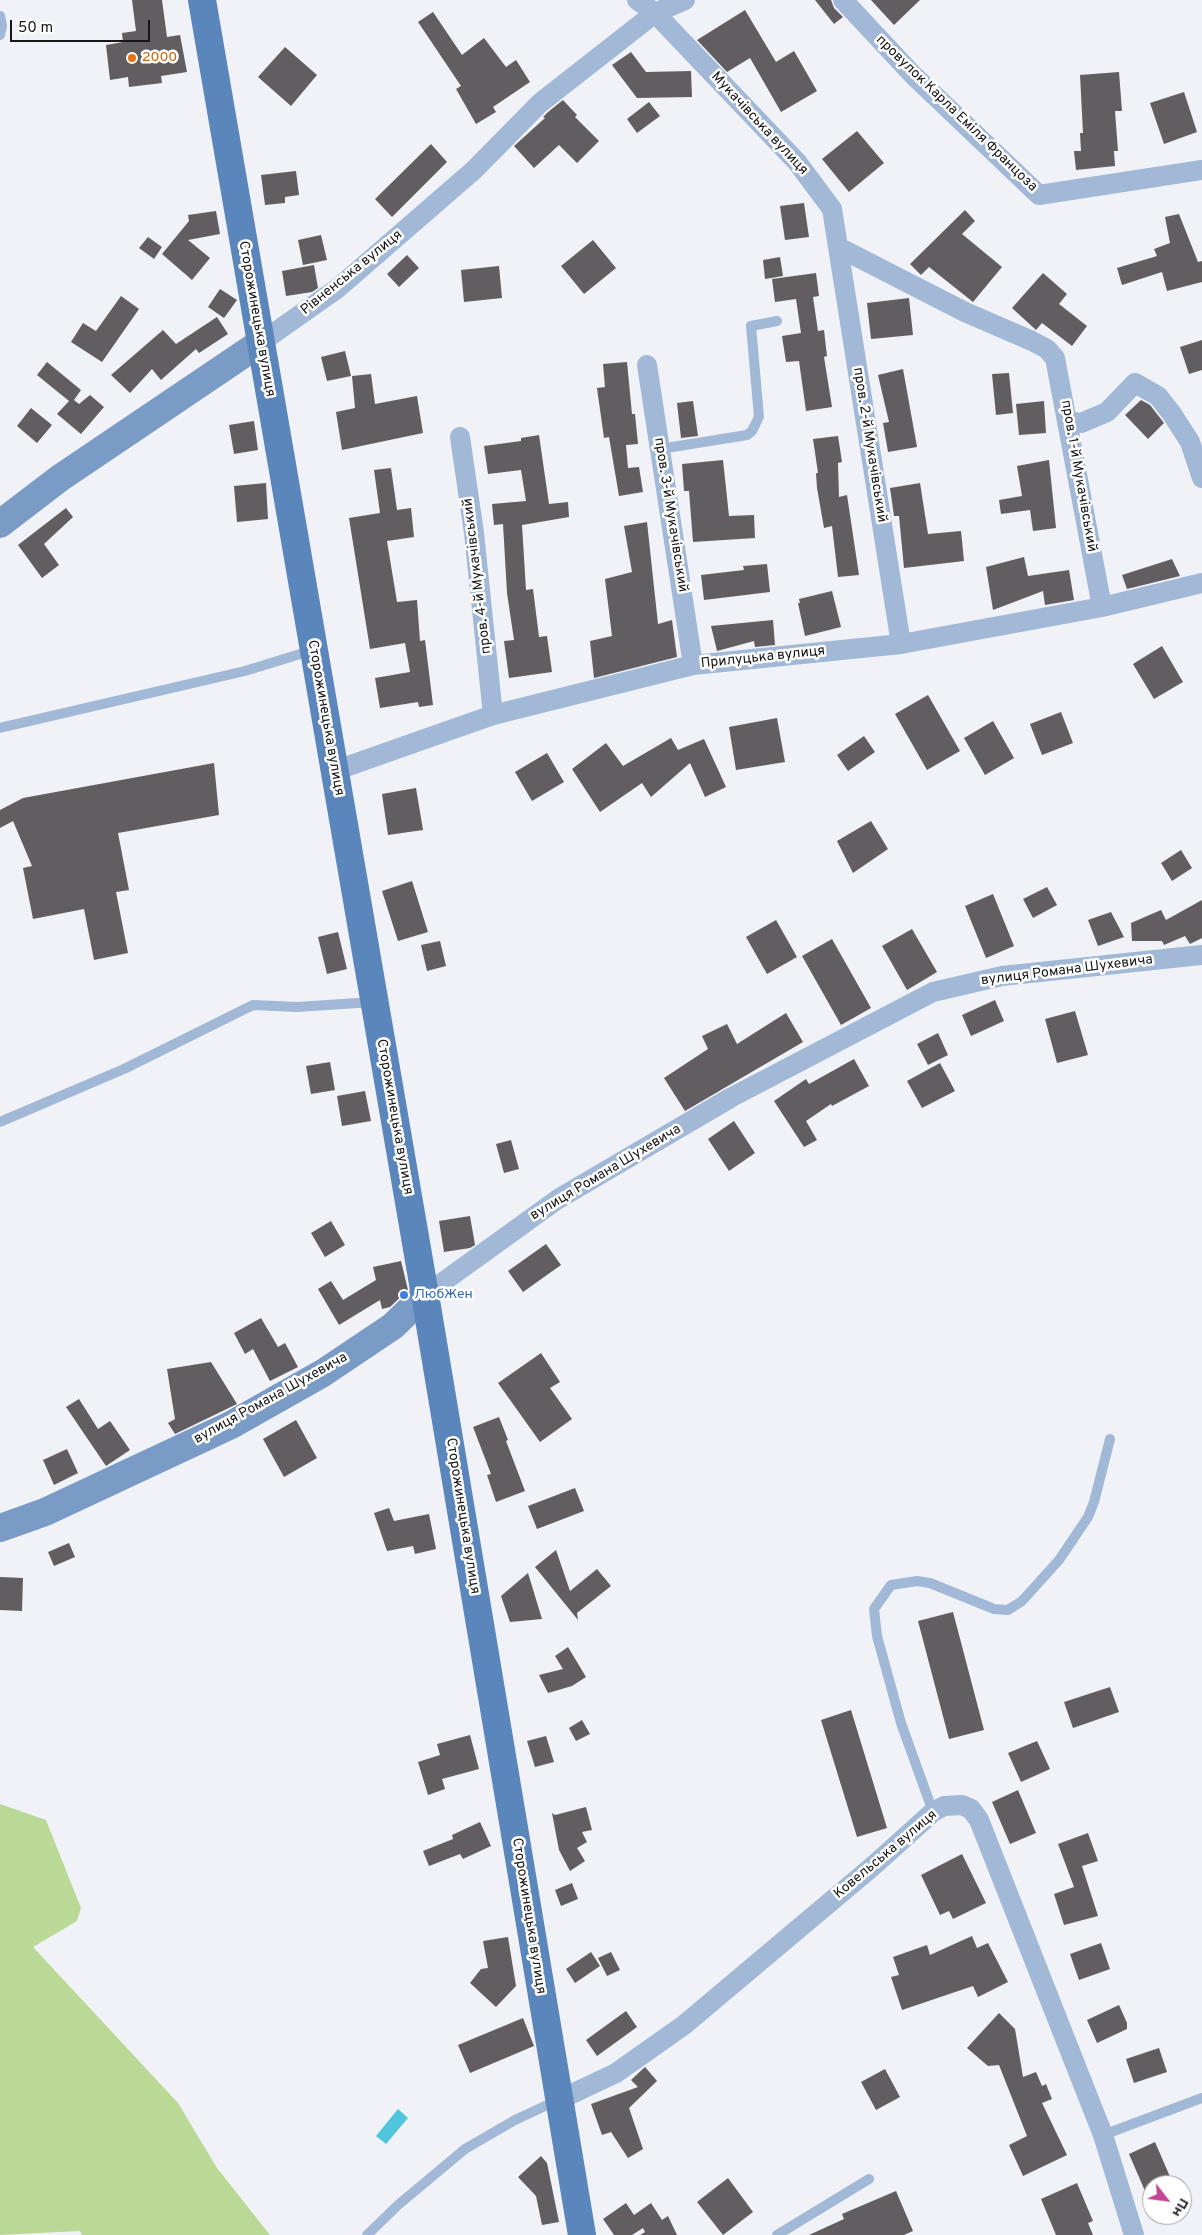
<!DOCTYPE html>
<meta charset="utf-8">
<style>
body{margin:0}
#map{position:relative;width:1202px;height:2235px;overflow:hidden;background:#f0f2f8;font-family:Overpass,sans-serif}
canvas{display:block}
.north{position:absolute;left:1142px;top:2175px;width:50px;height:50px;box-sizing:border-box;background:#fff;border:1px solid #a2a2a3;border-radius:50%;rotate:120deg;font-size:14px;font-weight:700;line-height:20px;text-align:center;color:#161618}
.north::after{content:'';display:block;margin:auto;width:18px;height:22px;background:#c34796;clip-path:polygon(50% 0,100% 100%,50% 72%,0 100%)}
.scale{position:absolute;left:10px;top:20px;width:140px;height:22px;box-sizing:border-box;border:2px solid #161618;border-top:0;padding-left:6px;font-size:15px;line-height:18px;white-space:nowrap;color:#161618;-webkit-text-stroke:4px #fff;paint-order:stroke}
</style>
<div id="map">
<canvas width="1202" height="2235"></canvas>
<div class="north">Пн</div>
<div class="scale">50 m</div>
</div>
<script>
const c = document.querySelector('canvas').getContext('2d');
c.lineJoin = 'round';
function fillPath(path, color) {
  c.fillStyle = color;
  c.fill(path, 'evenodd');
}
function shape(rows) {
  const path = new Path2D();
  for (const r of rows) {
    path.moveTo(r[0], r[1]);
    for (let i = 2; i < r.length; i += 2) path.lineTo(r[i], r[i + 1]);
  }
  return path;
}
function trace(path, color, width, dash) {
  c.strokeStyle = color;
  c.lineWidth = width;
  c.lineCap = dash ? 'butt' : 'round';
  c.setLineDash(dash || []);
  c.stroke(path);
}
function label(font, color, halo, rows, align = 'center') {
  c.font = font + ' Overpass,sans-serif';
  c.lineWidth = 5;
  c.setLineDash([]);
  c.textBaseline = 'middle';
  c.strokeStyle = halo;
  c.fillStyle = color;
  for (const [text, x, y, turn = 0] of rows) {
    c.save();
    c.translate(x, y);
    c.rotate((+turn || 0) * Math.PI / 180);
    c.textAlign = isNaN(turn) ? turn : align;
    if (halo) c.strokeText(text, 0, 0);
    c.fillText(text, 0, 0);
    c.restore();
  }
}
const green = shape([
 [0,1804,46,1820,81,1908,77,1921,33,1947,178,2103,217,2168,270,2235,82,2235,80,2231,0,2235]
]);
const water = shape([
 [398,2109,408,2118,386,2144,376,2136]
]);
const building = shape([
 [132,0,162,0,167,37,180,35,187,72,161,76,162,83,129,87,128,77,110,80,106,45,123,42,122,33,136,31],
 [815,0,831,0,834,8,843,17,834,24],
 [871,0,920,0,894,25],
 [745,10,776,62,794,51,817,91,781,112,750,58,727,72,697,40],
 [433,12,462,55,484,38,506,67,516,60,530,82,493,107,496,112,476,124,456,89,461,86,418,22],
 [285,47,317,75,291,106,258,77],
 [631,52,646,72,691,71,692,97,637,98,612,65],
 [1119,72,1122,111,1115,111,1118,151,1114,151,1115,166,1076,170,1074,151,1081,151,1080,133,1083,133,1080,75],
 [1184,92,1197,132,1164,144,1150,103],
 [563,100,577,115,575,117,599,141,577,163,559,145,534,168,514,146,545,118,543,117,548,112],
 [649,102,660,116,637,133,627,119],
 [857,131,884,163,849,192,822,159],
 [431,144,447,162,392,217,375,199],
 [296,171,299,195,285,197,285,203,265,205,261,175],
 [804,203,809,237,785,240,780,206],
 [965,210,975,221,962,234,1002,267,973,302,929,267,921,275,910,264],
 [216,211,220,234,188,240,210,258,192,280,162,254,189,221,188,215],
 [1179,214,1198,262,1202,261,1202,282,1167,291,1162,272,1122,285,1117,268,1157,256,1154,249,1170,243,1165,217],
 [321,235,327,260,303,265,298,240],
 [148,237,162,247,154,259,139,248],
 [593,240,616,268,584,294,561,266],
 [407,255,419,268,399,287,387,274],
 [780,257,783,276,765,279,763,260],
 [314,265,318,288,312,292,286,296,282,271],
 [499,266,502,298,464,302,461,270],
 [816,273,819,296,813,297,818,331,824,330,827,356,824,357,832,407,806,411,799,361,786,362,782,336,801,333,796,299,775,302,772,279],
 [1043,273,1067,294,1059,304,1087,326,1072,346,1042,323,1036,330,1012,308],
 [220,289,237,300,224,318,208,307],
 [121,296,139,309,102,362,71,342,83,323,96,331],
 [909,298,913,335,871,339,867,303],
 [217,317,228,334,199,353,196,349,161,380,152,369,130,393,111,375,163,330,176,344],
 [1202,340,1202,370,1189,374,1180,347],
 [345,351,351,376,327,381,321,357],
 [47,362,81,390,74,400,79,404,90,395,104,407,81,434,57,414,69,401,37,375],
 [627,362,632,414,635,414,638,444,626,445,628,468,639,467,643,492,619,496,609,437,604,438,597,388,605,387,603,364],
 [903,369,917,447,888,452,883,423,889,422,878,375],
 [1009,373,1013,413,996,415,992,374],
 [371,374,375,404,417,396,423,433,342,450,336,412,355,408,352,376],
 [1141,400,1150,405,1164,423,1148,439,1125,415],
 [693,401,698,436,681,438,677,403],
 [1044,401,1046,433,1019,435,1016,404],
 [31,408,52,425,37,443,17,426],
 [254,421,258,450,234,454,229,425],
 [539,435,549,504,568,502,569,517,522,525,526,590,533,589,539,637,547,636,552,672,509,678,504,641,514,640,507,593,503,524,494,525,492,504,526,501,521,470,488,474,484,446,521,441,521,438],
 [838,436,842,462,838,463,839,497,847,495,859,575,838,577,832,526,824,528,817,488,816,473,818,473,813,439],
 [723,460,729,516,754,515,755,538,693,542,689,491,684,491,682,464],
 [1049,460,1056,528,1033,531,1030,510,1001,514,999,500,1022,496,1017,466],
 [391,468,397,510,411,508,414,537,387,541,397,602,417,600,420,641,425,640,433,705,419,707,418,702,380,708,375,678,410,672,405,643,370,649,349,518,380,513,374,470],
 [266,483,268,519,237,522,234,486],
 [920,483,928,534,961,531,964,561,904,568,899,516,894,516,890,488],
 [66,508,73,517,44,544,59,565,42,578,18,545],
 [647,522,658,624,672,620,677,657,594,678,590,641,612,636,605,579,632,572,624,526],
 [1024,557,1028,576,1069,570,1074,600,1045,605,1043,591,993,610,986,567],
 [1172,559,1180,576,1127,589,1122,575],
 [767,564,770,592,704,600,701,575,744,570,743,566],
 [832,591,841,627,805,636,798,603,800,603,799,599],
 [773,620,775,645,755,647,754,641,717,651,711,626],
 [1162,646,1183,682,1154,699,1133,664],
 [928,695,960,751,927,770,895,714],
 [1061,712,1073,743,1042,755,1030,724],
 [777,718,785,762,736,770,729,727],
 [993,721,1014,758,985,775,964,738],
 [864,736,875,752,848,771,837,755],
 [671,738,678,750,704,739,726,787,705,797,690,763,651,797,642,783,600,812,572,769,606,743,623,766],
 [547,753,564,782,532,801,515,772],
 [214,763,219,815,118,833,129,890,116,892,128,953,94,960,84,909,33,919,23,868,32,866,13,821,0,828,0,810,23,798],
 [416,788,423,830,388,835,382,794],
 [871,821,888,849,853,873,837,841],
 [1181,850,1192,868,1172,881,1161,863],
 [412,881,428,932,398,941,382,891],
 [1047,887,1057,905,1033,918,1023,899],
 [993,894,1014,946,986,958,965,906],
 [1202,900,1202,938,1190,944,1185,936,1164,945,1162,941,1132,941,1131,923,1161,910,1166,920],
 [1111,912,1124,937,1098,946,1088,920],
 [776,920,797,957,767,974,746,937],
 [912,929,937,972,907,990,882,946],
 [338,932,347,969,327,974,318,937],
 [832,939,871,1008,841,1025,802,956],
 [440,941,446,966,427,971,421,945],
 [995,1000,1004,1021,971,1036,962,1015],
 [1075,1011,1088,1055,1057,1063,1045,1019],
 [786,1013,803,1042,685,1111,664,1078,708,1049,702,1036,727,1024,737,1044],
 [938,1033,948,1055,928,1065,917,1044],
 [854,1059,869,1086,832,1106,831,1104,806,1121,817,1140,804,1147,774,1101,806,1079,809,1084],
 [330,1062,335,1090,311,1094,306,1066],
 [940,1063,955,1091,922,1108,907,1081],
 [365,1091,371,1121,342,1126,337,1096],
 [734,1121,755,1153,729,1171,708,1139],
 [511,1140,519,1169,504,1173,496,1144],
 [470,1216,475,1245,470,1248,444,1252,439,1221],
 [331,1221,345,1245,325,1257,311,1233],
 [546,1244,561,1265,523,1292,508,1271],
 [401,1261,408,1290,390,1307,382,1309,380,1300,339,1325,318,1289,331,1281,343,1300,376,1280,373,1267],
 [261,1318,278,1347,285,1343,298,1367,270,1381,253,1349,245,1354,234,1333],
 [541,1353,560,1382,550,1388,572,1419,540,1442,498,1383],
 [211,1362,237,1404,175,1434,168,1423,175,1419,167,1369],
 [79,1399,98,1429,110,1421,130,1450,106,1466,66,1407],
 [499,1417,508,1440,506,1441,525,1491,496,1502,487,1475,491,1474,473,1427],
 [296,1420,317,1458,284,1477,263,1439],
 [67,1449,78,1473,54,1485,43,1460],
 [575,1488,584,1511,537,1529,528,1506],
 [389,1508,394,1521,429,1514,436,1549,415,1554,413,1546,387,1551,374,1513],
 [69,1543,75,1557,54,1566,48,1552],
 [556,1550,570,1591,597,1569,611,1586,577,1613,578,1620,535,1567],
 [528,1573,542,1619,510,1622,501,1596],
 [0,1577,23,1578,22,1611,0,1610],
 [953,1612,984,1730,949,1739,918,1621],
 [568,1647,586,1677,572,1686,548,1693,539,1675,563,1669,555,1656],
 [1110,1687,1119,1712,1073,1728,1064,1702],
 [851,1710,887,1828,857,1837,821,1720],
 [582,1720,590,1734,576,1741,569,1728],
 [470,1735,479,1769,442,1779,445,1789,428,1795,418,1762,440,1755,437,1744],
 [546,1736,554,1762,535,1767,527,1741],
 [1037,1741,1050,1769,1021,1782,1008,1753],
 [1018,1790,1036,1833,1010,1844,992,1802],
 [586,1807,592,1830,582,1832,587,1842,577,1848,585,1861,570,1871,559,1850,552,1813,555,1815],
 [480,1822,491,1846,463,1859,460,1854,429,1866,423,1851,453,1839,452,1835],
 [1088,1833,1098,1861,1082,1866,1098,1916,1064,1925,1054,1894,1074,1887,1058,1844],
 [962,1854,986,1903,953,1919,949,1911,940,1915,921,1875],
 [572,1883,578,1899,561,1906,555,1890],
 [972,1936,977,1948,988,1943,1008,1982,978,1997,973,1986,902,2010,891,1977,899,1975,893,1957,927,1945,930,1955],
 [508,1937,516,1986,496,2007,470,1983,481,1969,488,1968,483,1941],
 [1101,1943,1110,1969,1079,1980,1070,1954],
 [591,1952,600,1966,575,1983,566,1969],
 [611,1952,620,1970,607,1976,598,1958],
 [1119,2005,1127,2023,1127,2029,1097,2043,1087,2020],
 [626,2011,637,2027,597,2056,586,2040],
 [999,2013,1015,2029,1023,2077,1036,2072,1042,2086,1046,2084,1052,2099,1042,2103,1067,2155,1023,2176,1009,2145,1027,2136,999,2065,988,2066,967,2048],
 [523,2018,534,2046,470,2073,458,2045],
 [1159,2048,1167,2072,1134,2083,1126,2059],
 [645,2067,657,2081,629,2108,643,2149,628,2158,611,2132,602,2135,591,2104,638,2087,631,2080],
 [885,2069,900,2097,876,2110,861,2082],
 [1155,2142,1171,2179,1152,2185,1152,2187,1145,2191,1129,2154],
 [541,2156,547,2163,559,2222,542,2225,536,2196,518,2177],
 [728,2178,753,2212,723,2235,697,2202],
 [1077,2183,1093,2221,1088,2223,1093,2235,1056,2235,1041,2199],
 [896,2191,913,2231,904,2235,809,2235,844,2219,842,2214],
 [626,2203,634,2215,651,2203,662,2220,668,2216,677,2235,640,2235,645,2232,643,2228,632,2235,614,2235,603,2219]
]);
const lane = shape([
 [0,16,2,26,0,35],
 [660,449,747,435,752,431,759,417,751,326,777,321],
 [0,728,245,671,313,650],
 [0,1122,124,1069,253,1005,297,1007,373,1002],
 [933,1812,901,1723,877,1636,874,1609,891,1585,917,1581,930,1583,994,1609,1008,1610,1022,1601,1059,1560,1088,1517,1094,1502,1110,1439],
 [1103,2135,1202,2098],
 [367,2235,398,2205,465,2149,515,2120,558,2100],
 [777,2235,869,2179]
]);
const street = shape([
 [637,0,655,13,797,162,832,209,901,644],
 [843,0,913,75,1039,195,1202,170],
 [838,247,965,312,1032,341,1047,349,1055,358,1102,607],
 [260,343,338,288,474,170,540,103,655,13,685,0],
 [647,365,693,665],
 [1069,421,1081,423,1107,412,1135,383,1158,396,1172,414,1190,442,1202,478],
 [460,437,474,533,493,715],
 [334,771,493,715,693,665,901,644,1102,607,1202,583],
 [425,1295,558,1199,732,1097,933,992,1002,976,1202,955],
 [559,2100,616,2073,684,2025,873,1866,933,1812,944,1806,962,1805,971,1809,979,1820,1103,2135,1134,2235]
]);
const secondary = shape([
 [0,524,60,478,260,343],
 [0,1528,45,1512,231,1425,323,1373,393,1326,425,1295]
]);
const primary = shape([
 [202,0,425,1295,582,2235]
]);
const markers = [
 [132,58,5,"#e8710a"],
 [404,1295,5,"#3f7fe0"]
];
const foodNames = [
 ["2000",142,58]
];
const streetNames = [
 ["провулок Карла Еміля Францоза",956,114,44],
 ["Мукачівська вулиця",759,124,47],
 ["Рівненська вулиця",352,273,-39],
 ["Сторожинецька вулиця",256,319,80],
 ["пров. 2-й Мукачівський",869,445,81],
 ["пров. 1-й Мукачівський",1078,476,80],
 ["пров. 3-й Мукачівський",670,515,81],
 ["пров. 4-й Мукачівський",478,576,-97],
 ["Прилуцька вулиця",763,658,-6],
 ["Сторожинецька вулиця",325,718,80],
 ["вулиця Романа Шухевича",1067,971,-7],
 ["Сторожинецька вулиця",394,1117,80],
 ["вулиця Романа Шухевича",606,1173,-31],
 ["вулиця Романа Шухевича",271,1399,-29],
 ["Сторожинецька вулиця",462,1516,81],
 ["Ковельська вулиця",886,1855,-40],
 ["Сторожинецька вулиця",528,1916,81]
];
const shopNames = [
 ["ЛюбЖен",414,1295]
];
fillPath(green, '#bbd996');
fillPath(water, '#4fc6de');
fillPath(building, '#615d61');
trace(lane, '#a1b8d6', 10);
trace(street, '#a1b8d6', 20);
trace(secondary, '#799bc6', 28);
trace(primary, '#5b86bb', 28);
for (const [x, y, r, color] of markers) {
  const dot = new Path2D();
  dot.arc(x, y, r, 0, 2 * Math.PI);
  c.fillStyle = color;
  c.fill(dot);
  trace(dot, '#fff', 2);
}
label('14px', '#c56008', '#fff', foodNames, 'left');
label('14px', '#161618', '#fff', streetNames);
label('14px', '#366cbe', '#fff', shopNames, 'left');
</script>
